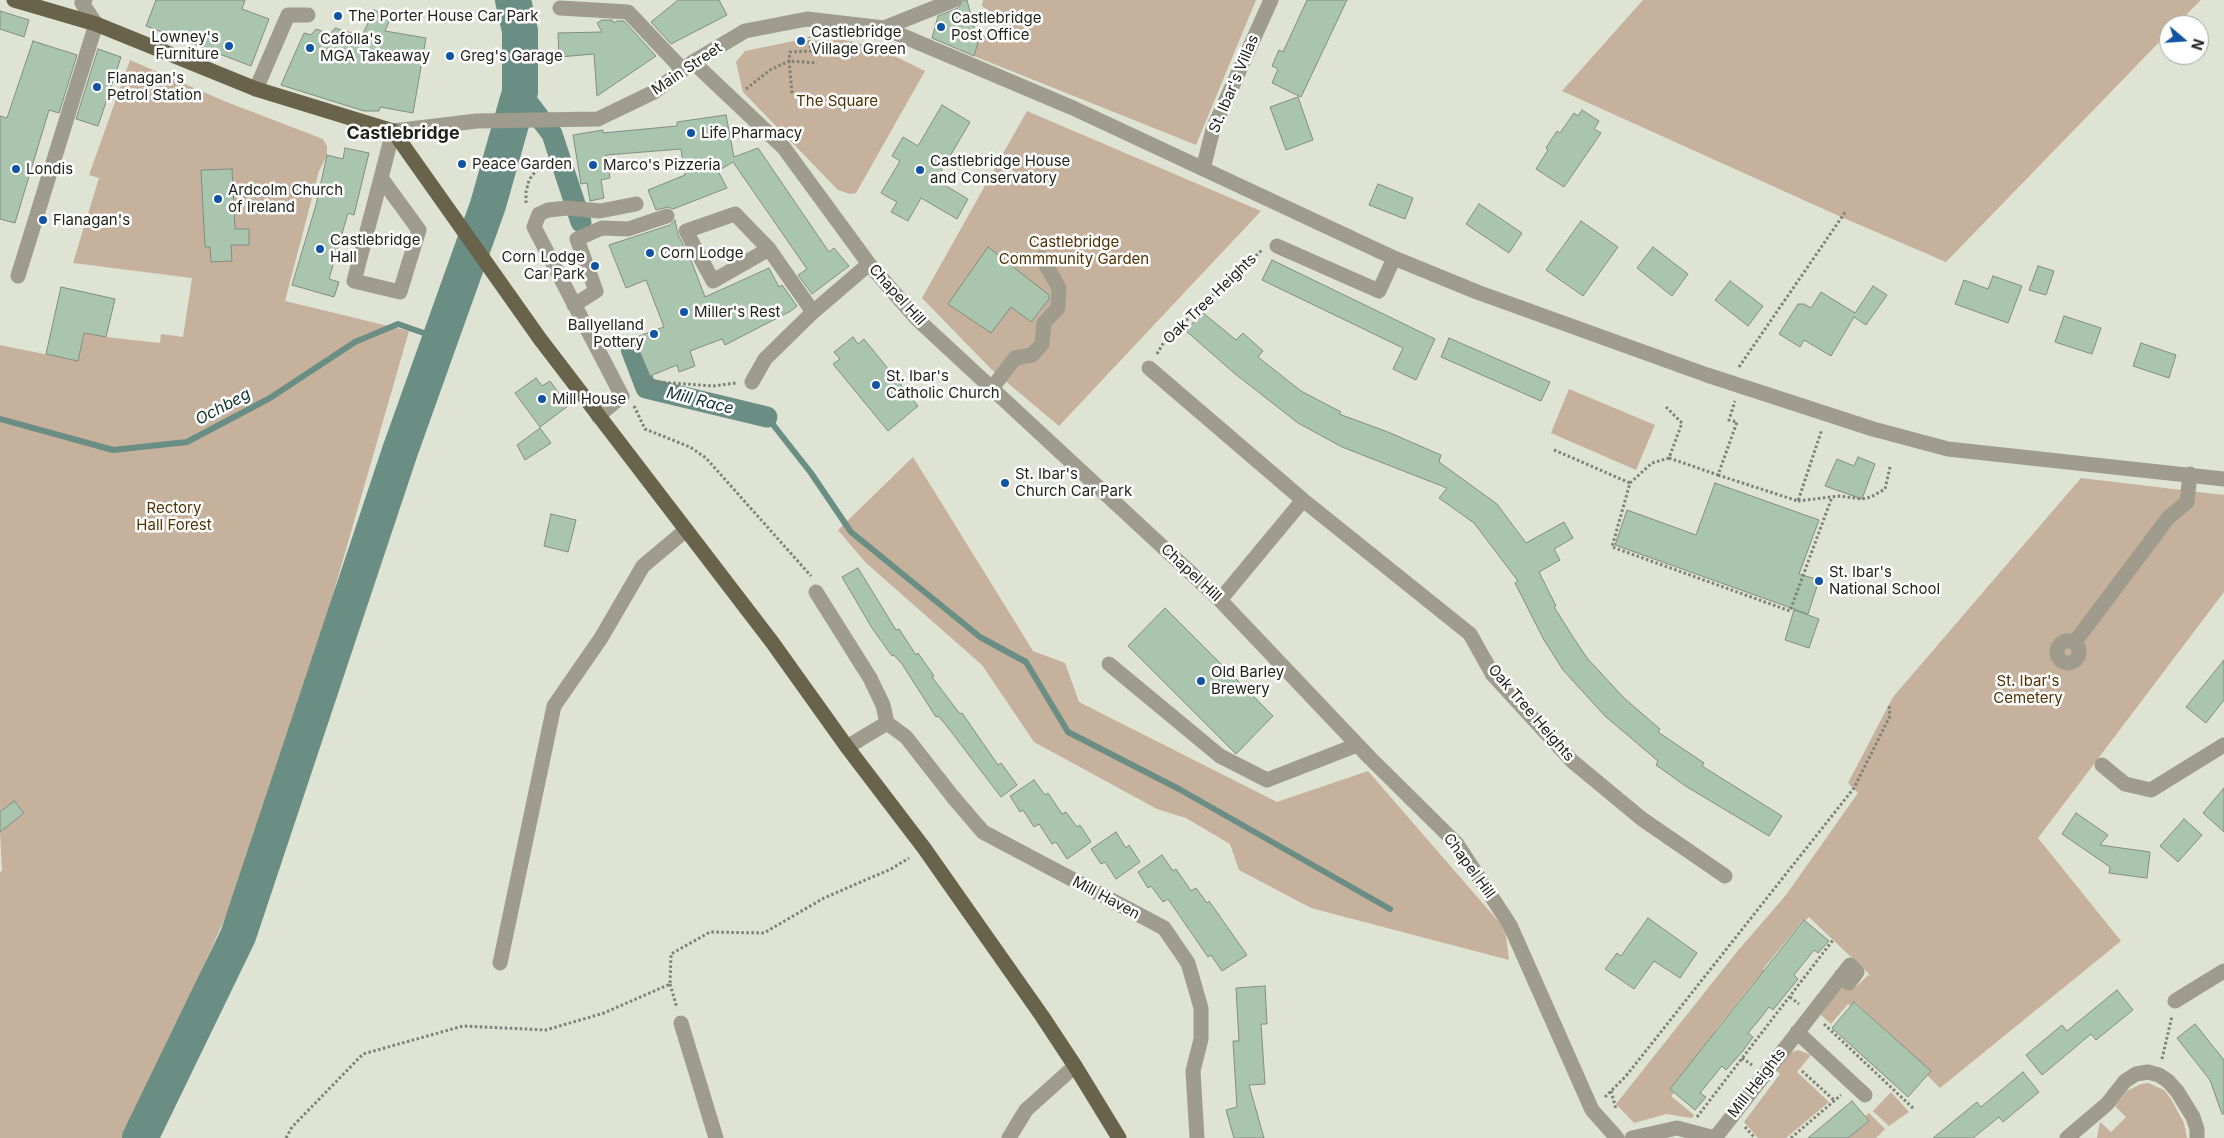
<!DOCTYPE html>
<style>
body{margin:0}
#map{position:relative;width:2224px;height:1138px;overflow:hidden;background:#dee3d4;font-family:Inter,sans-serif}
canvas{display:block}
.north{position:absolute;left:2159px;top:15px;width:50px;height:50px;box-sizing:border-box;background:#fff;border:1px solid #a5a6a4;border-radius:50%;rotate:108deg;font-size:14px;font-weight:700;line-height:20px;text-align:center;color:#1f211b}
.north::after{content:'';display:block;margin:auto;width:18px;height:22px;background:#1154a4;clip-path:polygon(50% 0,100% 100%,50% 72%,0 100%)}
</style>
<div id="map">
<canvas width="2224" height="1138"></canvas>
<div class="north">N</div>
</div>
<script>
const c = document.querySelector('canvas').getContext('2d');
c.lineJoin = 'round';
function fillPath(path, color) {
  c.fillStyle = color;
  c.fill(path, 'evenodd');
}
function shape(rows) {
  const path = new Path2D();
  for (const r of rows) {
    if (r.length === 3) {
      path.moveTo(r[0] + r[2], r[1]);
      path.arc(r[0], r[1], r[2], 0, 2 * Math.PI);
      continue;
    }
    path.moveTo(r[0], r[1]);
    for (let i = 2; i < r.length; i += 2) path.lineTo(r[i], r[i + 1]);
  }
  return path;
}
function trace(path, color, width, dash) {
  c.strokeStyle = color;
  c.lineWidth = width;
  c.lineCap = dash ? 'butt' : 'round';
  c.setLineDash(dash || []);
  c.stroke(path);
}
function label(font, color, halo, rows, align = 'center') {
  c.font = font + ' Inter,sans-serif';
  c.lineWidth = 5;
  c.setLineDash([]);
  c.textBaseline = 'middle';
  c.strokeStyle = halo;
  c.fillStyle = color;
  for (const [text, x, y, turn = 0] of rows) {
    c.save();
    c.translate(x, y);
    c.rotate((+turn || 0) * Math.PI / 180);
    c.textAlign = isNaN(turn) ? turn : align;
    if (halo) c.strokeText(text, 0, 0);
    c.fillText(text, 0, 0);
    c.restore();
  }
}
const green = shape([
 [983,0,1256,0,1196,145,974,56,980,36,999,37,1000,18,982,6],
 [1643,0,2201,0,2176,25,2169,25,2169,32,1946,262,1839,216,1562,91],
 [844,40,878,48,925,71,856,193,850,194,838,190,743,92,736,62,745,51,794,41],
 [130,60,224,101,323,139,327,146,327,155,319,171,285,301,409,331,325,622,248,867,126,1138,0,1138,0,872,2,871,0,832,24,813,14,801,0,812,0,345,78,361,84,333,106,337,160,343,161,334,183,337,192,278,73,263,99,178,89,175],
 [1027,111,1261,211,1059,426,991,369,922,298],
 [1569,389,1655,425,1636,470,1551,433],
 [913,457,1033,651,1065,663,1079,702,1277,802,1368,771,1505,929,1509,960,1311,908,1239,870,1230,844,1186,818,1157,809,1034,742,982,665,865,562,838,530],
 [2081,478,2224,495,2224,592,2038,838,2121,941,1940,1088,1927,1075,1930,1071,1855,1002,1851,1006,1848,1004,1831,1024,1820,1014,1841,986,1855,988,1868,975,1871,976,1809,917,1805,921,1803,920,1763,969,1766,973,1760,980,1757,978,1715,1031,1719,1034,1710,1038,1670,1089,1674,1093,1671,1096,1694,1115,1692,1118,1666,1114,1634,1123,1616,1104,1736,953,1786,895,1858,793,1848,783,1893,697],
 [1798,1050,1811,1055,1797,1072,1829,1102,1786,1138,1758,1138,1744,1122,1780,1074,1776,1070,1788,1053],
 [2148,1083,2164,1090,2171,1099,2184,1123,2187,1138,2097,1138,2100,1122,2111,1132,2126,1117,2115,1106,2127,1091,2141,1084],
 [1891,1092,1909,1112,1889,1126,1873,1111],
 [1869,1113,1885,1129,1876,1138,1848,1138,1869,1121,1865,1116]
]);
const stream = shape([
 [767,417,811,473,851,532,980,637,1026,662,1068,732,1179,789,1390,909],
 [0,419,113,450,187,442,270,398,355,342,398,324,441,339]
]);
const canal = shape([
 [520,92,552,134,581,222],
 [631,349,646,388,767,417]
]);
const river = shape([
 [140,1138,238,936,400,451,488,205,520,92,520,31,513,0]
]);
const building = shape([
 [156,0,245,0,242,9,269,19,251,66,146,26,156,0],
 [678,0,719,0,727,15,671,44,651,22,678,0],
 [963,0,967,0,976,35,980,36,974,56,932,38,938,16,958,8,963,0],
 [1307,0,1347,0,1301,97,1272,83,1278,69,1272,66,1279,50,1283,52,1307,0],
 [374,10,391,17,385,31,426,38,413,113,380,107,379,111,364,111,281,85,304,33,311,35,316,29,330,34,335,28,362,36,374,10],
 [0,11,29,20,24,37,0,29,0,11],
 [602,20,612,20,614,23,617,21,624,21,656,56,597,96,594,54,559,57,558,33,602,32,597,23,602,20],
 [33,41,77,55,59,113,49,110,15,223,0,219,0,116,7,118,33,41],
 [98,49,121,57,98,126,76,119,98,49],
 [1298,97,1313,140,1286,150,1270,107,1298,97],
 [942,105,970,122,936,180,968,199,957,219,921,198,908,221,891,212,897,202,881,193,900,161,892,156,903,137,918,146,942,105],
 [1582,110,1599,121,1594,129,1601,133,1564,187,1536,169,1548,150,1546,148,1557,131,1560,133,1574,113,1578,116,1582,110],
 [726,115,734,157,758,148,829,252,834,248,849,266,812,294,798,275,807,269,733,162,718,171,727,188,673,209,668,207,656,210,648,190,685,175,681,149,606,155,610,178,601,180,604,198,590,201,587,183,581,184,573,135,603,130,603,133,677,126,677,122,726,115],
 [345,148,369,153,354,215,348,213,329,279,339,282,334,297,292,285,316,205,327,155,343,159,345,148],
 [232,169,235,229,249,229,249,245,231,245,232,261,211,262,210,247,205,247,201,170,232,169],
 [1378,184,1413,198,1405,219,1369,205,1378,184],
 [1479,204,1522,233,1509,253,1466,224,1479,204],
 [675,220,678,235,689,255,705,297,769,268,779,287,782,285,797,306,789,312,725,345,722,339,690,351,695,366,679,372,677,365,650,376,634,338,664,327,646,280,626,288,609,245,670,225,675,220],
 [1581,221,1618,247,1583,296,1546,270,1581,221],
 [988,247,1049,295,1049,299,1031,322,1011,307,991,333,948,304,988,247],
 [1653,247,1688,274,1672,296,1637,268,1653,247],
 [1272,260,1435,339,1416,380,1393,369,1403,348,1262,280,1272,260],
 [2038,266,2054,271,2046,295,2029,290,2038,266],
 [1993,276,2022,286,2008,323,1955,304,1964,280,1988,289,1993,276],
 [1730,281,1763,306,1748,326,1715,300,1730,281],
 [1873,286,1887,295,1866,325,1854,317,1831,356,1804,340,1800,347,1779,334,1798,304,1804,304,1811,308,1821,292,1855,313,1873,286],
 [61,287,115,299,106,337,84,333,78,361,46,354,61,287],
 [1202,312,1236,340,1243,333,1263,351,1258,357,1301,391,1341,412,1339,414,1388,432,1441,455,1439,462,1497,504,1526,543,1564,522,1573,538,1554,549,1560,560,1539,572,1556,606,1554,607,1573,637,1587,658,1624,698,1660,729,1658,732,1704,763,1702,766,1782,816,1769,836,1687,787,1656,765,1658,761,1605,716,1563,670,1544,640,1515,583,1518,581,1493,548,1474,523,1439,498,1447,488,1342,447,1298,423,1234,373,1186,331,1202,312],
 [2064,316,2101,328,2092,354,2055,342,2064,316],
 [853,337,858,344,864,339,918,406,888,431,833,364,840,359,834,352,853,337],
 [1449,338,1550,382,1541,401,1441,357,1449,338],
 [2141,343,2176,355,2169,378,2133,366,2141,343],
 [536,378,542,386,550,381,568,406,540,427,515,393,536,378],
 [540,428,551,443,525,460,517,445,540,428],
 [1858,457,1875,464,1862,499,1825,486,1837,459,1854,466,1858,457],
 [1715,483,1819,520,1799,574,1819,580,1808,614,1615,545,1627,510,1696,535,1715,483],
 [551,514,576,520,568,552,544,546,551,514],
 [858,568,896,630,899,629,916,655,918,653,934,676,932,677,960,714,962,713,998,765,1001,763,1017,785,1001,797,946,725,938,716,936,717,902,664,894,655,892,656,872,628,842,577,858,568],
 [1165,608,1273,716,1236,754,1128,646,1165,608],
 [1794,610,1819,619,1809,648,1785,640,1794,610],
 [2224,660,2224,700,2206,723,2186,707,2224,660],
 [1034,780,1045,795,1048,793,1062,814,1066,812,1077,827,1080,825,1091,842,1067,859,1056,842,1052,844,1039,824,1034,827,1023,810,1020,812,1010,796,1034,780],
 [2224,788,2224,832,2203,813,2224,788],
 [14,801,24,813,0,832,0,812,14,801],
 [2076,813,2108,835,2100,845,2150,852,2147,878,2109,873,2110,867,2062,834,2076,813],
 [2184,819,2202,835,2178,862,2160,846,2184,819],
 [1116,832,1126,848,1129,845,1140,862,1116,879,1105,862,1101,864,1091,849,1116,832],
 [1162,855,1173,871,1176,869,1191,891,1196,888,1207,903,1209,901,1247,955,1222,971,1211,955,1208,957,1168,899,1163,902,1151,886,1148,888,1138,872,1162,855],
 [1648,918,1697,953,1680,978,1654,961,1634,989,1605,969,1617,953,1621,956,1648,918],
 [1804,920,1829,941,1818,953,1814,950,1794,975,1798,979,1773,1010,1769,1007,1759,1020,1748,1033,1753,1037,1742,1052,1726,1070,1722,1066,1700,1093,1706,1097,1695,1110,1670,1089,1804,920],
 [1265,986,1267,1024,1261,1024,1265,1084,1249,1085,1264,1138,1234,1138,1226,1110,1237,1107,1233,1041,1239,1041,1236,988,1265,986],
 [2117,990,2133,1010,2096,1040,2091,1034,2042,1075,2026,1055,2062,1025,2067,1031,2117,990],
 [1854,1002,1931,1071,1908,1097,1832,1028,1854,1002],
 [2195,1024,2224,1060,2224,1114,2222,1114,2210,1080,2177,1038,2195,1024],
 [2023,1072,2039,1092,2003,1122,1999,1117,1973,1138,1933,1138,1977,1102,1981,1107,2023,1072],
 [1852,1101,1869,1121,1848,1138,1808,1138,1852,1101]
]);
const path = shape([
 [746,89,770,70,789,61,790,52,811,51,809,37],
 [792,93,789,61,817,63],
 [526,203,526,192,529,180,535,172,551,160,571,157],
 [1157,354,1165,340,1262,250],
 [1739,367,1846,211],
 [635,387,645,381,713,386,736,383],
 [634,406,645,429,690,447,706,458,811,576],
 [1666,407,1682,423,1669,458,1718,475,1737,422,1729,420,1735,401],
 [1554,450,1630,483],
 [1669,458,1652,463,1630,483,1612,547,1790,611,1832,497],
 [1718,475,1798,501,1822,429],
 [1798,501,1839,496,1862,499,1871,497,1885,489,1890,467],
 [670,984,677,1008],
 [1790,997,1799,1004],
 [1824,1024,1914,1109],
 [1742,1058,1752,1065],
 [2162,1059,2172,1016],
 [1802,1071,1835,1101],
 [1611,1091,1616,1109],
 [1605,1097,1626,1076,1854,788,1890,716,1889,705],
 [1697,1117,1833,940],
 [1745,1127,1755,1138],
 [286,1138,292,1127,363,1054,463,1026,546,1030,604,1013,670,984,671,954,710,932,764,933,824,898,891,869,909,858],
 [1791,1138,1841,1095]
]);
const minor = shape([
 [560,8,628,12,683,70],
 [884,28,1073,108,1394,258,1477,292,1707,375,1873,429,1948,449,2224,479],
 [693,62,784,148,869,264,917,319,1220,600,1369,757,1457,844,1510,925,1592,1110,1617,1138],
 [256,89,288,15,308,15],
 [1203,169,1213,129,1271,0],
 [381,178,419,230,400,292,354,281,381,178,393,131,477,121,598,119,654,92,693,62,745,31,807,19,884,28,954,0],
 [1277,246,1379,291,1394,258],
 [769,249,713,281,686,231,735,214,769,249,813,312],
 [18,276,96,24,82,3,85,0],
 [574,305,596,291,577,239,602,228,628,229,667,216],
 [1149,368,1303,500,1470,634,1493,675,1572,761,1642,819,1725,876],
 [752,382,765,359,813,312,869,264],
 [992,388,1015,358,1032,355,1042,344,1044,323,1058,308,1059,288,1042,258],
 [598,416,622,396,534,227,539,214,548,210,568,208,600,211,636,204],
 [816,592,870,678,883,705,887,723,906,737,953,797,983,832,1164,928,1188,963,1201,1008,1201,1039,1193,1071,1197,1138],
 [1220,600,1303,500],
 [2068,652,11],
 [2074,643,2168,518,2187,502,2190,474],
 [1109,664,1220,756,1267,780,1357,745],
 [847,747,887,723],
 [2102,765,2125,784,2151,790,2224,745],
 [500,963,554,706,601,638,643,566,686,530],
 [2175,1001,2224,971],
 [681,1023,716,1138],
 [1797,1032,1865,1095],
 [1009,1138,1026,1110,1075,1066],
 [1632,1138,1677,1128,1715,1138,1850,965,1857,972,1849,983,1841,976],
 [2067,1138,2107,1104,2125,1081,2136,1074,2148,1072,2159,1075,2168,1081,2177,1091,2193,1117,2197,1129,2197,1138]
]);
const major = shape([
 [14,0,96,24,256,89,393,131,540,339,772,642,847,747,924,848,1042,1016,1075,1066,1119,1138]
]);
const markers = [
 [338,16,5,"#1154a4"],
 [941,27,5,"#1154a4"],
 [801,41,5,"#1154a4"],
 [229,46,5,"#1154a4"],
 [310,48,5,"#1154a4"],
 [450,56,5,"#1154a4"],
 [97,87,5,"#1154a4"],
 [691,133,5,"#1154a4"],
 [462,164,5,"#1154a4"],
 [593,165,5,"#1154a4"],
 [16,169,5,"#1154a4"],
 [920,170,5,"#1154a4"],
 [218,199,5,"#1154a4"],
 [43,220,5,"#1154a4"],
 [320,249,5,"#1154a4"],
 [650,253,5,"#1154a4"],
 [595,266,5,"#1154a4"],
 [684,312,5,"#1154a4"],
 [654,334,5,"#1154a4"],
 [876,385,5,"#1154a4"],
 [542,399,5,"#1154a4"],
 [1005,483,5,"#1154a4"],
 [1819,581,5,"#1154a4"],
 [1201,681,5,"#1154a4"]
];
const poiNames = [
 ["The Porter House Car Park",348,16],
 ["Castlebridge",951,18],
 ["Post Office",951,35],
 ["Castlebridge",811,32],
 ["Village Green",811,49],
 ["Lowney's",219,37,"right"],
 ["Furniture",219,54,"right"],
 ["Cafolla's",320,39],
 ["MGA Takeaway",320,56],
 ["Greg's Garage",460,56],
 ["Flanagan's",107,78],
 ["Petrol Station",107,95],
 ["Life Pharmacy",701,133],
 ["Castlebridge House",930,161],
 ["and Conservatory",930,178],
 ["Peace Garden",472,164],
 ["Marco's Pizzeria",603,165],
 ["Londis",26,169],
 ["Ardcolm Church",228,190],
 ["of Ireland",228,207],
 ["Flanagan's",53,220],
 ["Castlebridge",330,240],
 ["Hall",330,257],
 ["Corn Lodge",660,253],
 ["Corn Lodge",585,257,"right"],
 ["Car Park",585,274,"right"],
 ["Miller's Rest",694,312],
 ["Ballyelland",644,325,"right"],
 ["Pottery",644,342,"right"],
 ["St. Ibar's",886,376],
 ["Catholic Church",886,393],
 ["Mill House",552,399],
 ["St. Ibar's",1015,474],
 ["Church Car Park",1015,491],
 ["St. Ibar's",1829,572],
 ["National School",1829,589],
 ["Old Barley",1211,672],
 ["Brewery",1211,689]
];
const streetNames = [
 ["Main Street",687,69,-34],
 ["St. Ibar's Villas",1234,84,-67],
 ["Chapel Hill",897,295,48],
 ["Oak Tree Heights",1210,299,-44],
 ["Chapel Hill",1191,573,43],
 ["Oak Tree Heights",1531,713,49],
 ["Chapel Hill",1469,866,54],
 ["Mill Haven",1106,898,28],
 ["Mill Heights",1757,1083,-52]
];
const parkNames = [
 ["The Square",837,101],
 ["Castlebridge",1074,242],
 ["Commmunity Garden",1074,259],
 ["Rectory",174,508],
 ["Hall Forest",174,525],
 ["St. Ibar's",2028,681],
 ["Cemetery",2028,698]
];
const waterNames = [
 ["Mill Race",700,401,14],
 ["Ochbeg",223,407,-28]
];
const quarterNames = [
 ["Castlebridge",403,134]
];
fillPath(green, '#c5b19c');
trace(stream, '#6a8e84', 6);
trace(canal, '#6a8e84', 21);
trace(river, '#6a8e84', 36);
fillPath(building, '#aac5ae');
trace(building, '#818d83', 1);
trace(path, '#7d8177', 3, [2.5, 2.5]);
trace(minor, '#9f9c8e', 15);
trace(major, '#69634b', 15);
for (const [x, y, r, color] of markers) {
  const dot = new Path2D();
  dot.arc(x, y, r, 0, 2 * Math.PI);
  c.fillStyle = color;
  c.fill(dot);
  trace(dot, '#fff', 2);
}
label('15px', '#1f211b', '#fff', poiNames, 'left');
label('15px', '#1f211b', '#fff', streetNames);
label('15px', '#523103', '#fff', parkNames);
label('italic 16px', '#10342b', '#fff', waterNames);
label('bold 18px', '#1f211b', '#fff', quarterNames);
</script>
